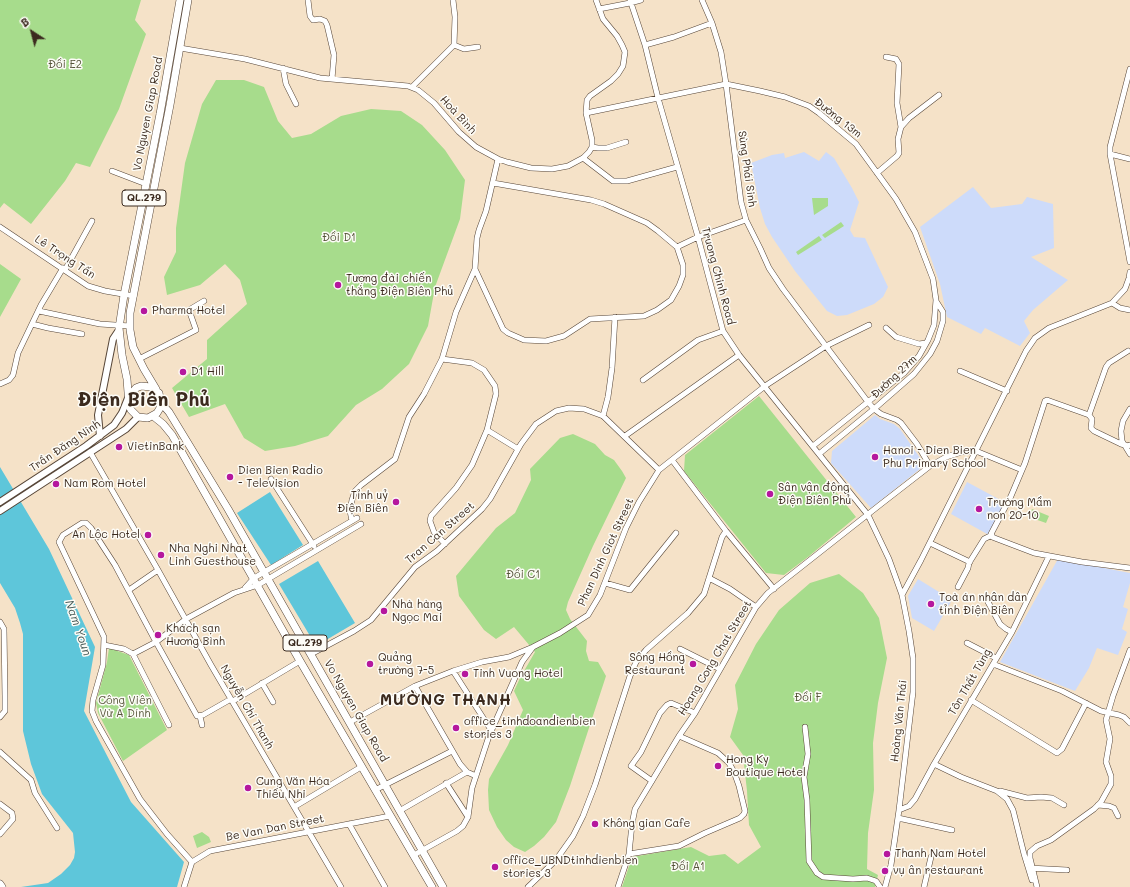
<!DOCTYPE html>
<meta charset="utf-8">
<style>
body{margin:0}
#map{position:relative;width:1130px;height:887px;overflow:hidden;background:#f5e2c8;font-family:Mali,sans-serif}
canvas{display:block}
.north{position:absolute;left:12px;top:12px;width:40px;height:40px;-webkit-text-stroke:3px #fdfcf7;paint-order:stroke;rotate:324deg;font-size:11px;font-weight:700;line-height:16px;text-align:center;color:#3b2a1e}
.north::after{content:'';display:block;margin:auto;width:14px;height:18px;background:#3b2a1e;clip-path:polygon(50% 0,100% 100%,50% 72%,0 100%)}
</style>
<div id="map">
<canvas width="1130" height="887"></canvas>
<div class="north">B</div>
</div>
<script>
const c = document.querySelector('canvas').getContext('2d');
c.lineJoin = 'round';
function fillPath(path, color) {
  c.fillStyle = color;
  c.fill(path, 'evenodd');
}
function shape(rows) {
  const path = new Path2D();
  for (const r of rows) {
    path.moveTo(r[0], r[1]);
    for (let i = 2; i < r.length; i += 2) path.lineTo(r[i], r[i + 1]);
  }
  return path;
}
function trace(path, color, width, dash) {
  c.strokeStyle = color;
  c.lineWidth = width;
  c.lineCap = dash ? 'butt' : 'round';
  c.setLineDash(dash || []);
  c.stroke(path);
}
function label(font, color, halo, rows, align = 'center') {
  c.font = font + ' Mali,sans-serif';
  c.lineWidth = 3;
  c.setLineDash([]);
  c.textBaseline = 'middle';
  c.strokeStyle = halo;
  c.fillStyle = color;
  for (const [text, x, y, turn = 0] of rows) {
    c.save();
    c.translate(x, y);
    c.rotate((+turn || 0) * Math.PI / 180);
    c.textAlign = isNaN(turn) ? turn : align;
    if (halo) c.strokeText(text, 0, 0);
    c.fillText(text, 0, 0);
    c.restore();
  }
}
const built = shape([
 [804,152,819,161,826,152,834,158,852,188,859,202,850,230,854,237,865,238,888,287,883,297,874,304,847,315,837,316,827,311,795,271,772,237,765,224,760,208,751,163,772,155,784,153,785,158],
 [973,187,991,208,1022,204,1027,197,1053,204,1054,248,1031,257,1068,280,1033,310,1024,321,1030,333,1020,346,985,328,981,334,947,317,940,284,920,227],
 [875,415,880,419,894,424,900,429,925,465,871,508,831,463,832,451],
 [967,482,1006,503,989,535,951,514],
 [1058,559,1130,573,1130,583,1123,607,1128,609,1122,629,1127,632,1118,655,1097,648,1089,668,1075,691,1000,662],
 [918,579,952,600,934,631,912,618,908,596]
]);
const green = shape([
 [0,0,141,0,135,20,146,34,119,109,90,167,76,163,65,181,31,224,4,203,0,208],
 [216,80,244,80,264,87,278,121,292,138,311,134,341,116,371,109,401,111,422,125,445,150,465,180,460,219,435,287,428,326,409,364,382,389,356,405,328,436,295,446,265,451,244,438,225,404,189,417,172,388,207,359,207,340,247,304,240,280,225,264,200,285,167,295,164,277,176,252,176,228,185,163,202,104],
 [812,198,828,198,828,206,814,215],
 [841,222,844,226,825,238,822,235],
 [819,236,822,240,798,255,796,252],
 [0,264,21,279,0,317],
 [759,396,856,517,808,557,784,575,766,573,684,471,685,455],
 [573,434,595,444,605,455,614,460,622,471,626,478,593,546,568,602,566,610,570,619,587,641,586,651,589,661,598,662,606,676,570,786,556,822,544,837,534,846,525,852,514,847,506,840,497,827,489,810,488,790,489,779,508,745,523,710,514,691,520,678,535,652,514,627,496,639,484,630,459,596,456,576,496,528,515,513,531,480,530,469,560,438],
 [1032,509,1049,516,1046,523,1029,517],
 [839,574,863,593,879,618,887,658,878,703,873,743,874,790,868,833,867,869,878,875,875,887,622,887,632,857,691,847,709,856,725,854,738,864,761,847,749,825,747,791,743,755,730,737,738,709,735,685,756,644,779,610,810,583],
 [109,648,129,655,167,730,123,761,98,713,96,703,107,662],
 [202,832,209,837,211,842,197,848,193,836]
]);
const water = shape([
 [0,467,49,549,95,647,84,711,131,802,184,862,177,887,21,887,48,883,61,874,70,865,74,858,75,852,73,833,42,794,31,764,23,731,23,634,20,623,15,608,0,583],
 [270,492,303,545,271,565,237,513],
 [318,561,355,623,316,646,279,584]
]);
const minor = shape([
 [308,0,310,16,313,20,320,19,325,21,327,25,334,55,332,79],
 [630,0,645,45,658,98,698,237,723,331,739,355,868,515,889,559,902,595,909,631,913,658,913,692,899,810,891,865,885,887],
 [702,0,712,23,721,52,726,84,741,202,746,220,760,248,769,268,783,289,868,402,874,409,881,414,897,420,901,423,917,444,930,466],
 [599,9,630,3,641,0],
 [454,45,464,49,478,47],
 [645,45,674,37,712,23],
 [180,48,245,59,320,78,408,86,418,90,434,103,459,132,476,147,498,159,507,162,531,168,552,169,568,166,583,158,589,152,592,147,592,140,586,113,587,100,590,96,611,81,618,74,623,66,625,52,622,45,617,36,603,19,596,0],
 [283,68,286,84,296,104],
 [1130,69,1110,147,1110,154,1130,262],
 [412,87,454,45,455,17,453,0],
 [586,113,726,84,760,91,785,97,809,106,819,113,856,144,896,199,915,232,933,279,936,300,934,325,928,340,919,356,904,373,813,446],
 [901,127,909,118,939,95],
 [592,147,598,148,607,148,626,142],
 [1110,154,1130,159],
 [583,158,613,181,627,181,677,167],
 [112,171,146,184],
 [877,173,897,156,899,153,898,139,901,127,897,103,899,64,896,59,886,57],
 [0,227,88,286,105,291,134,296],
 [677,247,698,237,746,220],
 [475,269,503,329,508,333,524,340,546,341,564,336,590,319,644,316,657,310,671,300,679,286,683,275,683,265,677,247,658,231,647,223,604,204,591,200,493,183],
 [65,270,92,221],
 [1112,303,1120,308,1130,310],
 [39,311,100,324,130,326],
 [32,324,48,328,82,334],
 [886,328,896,337,919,344,926,343],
 [139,359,196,330,189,310,204,301],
 [442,359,472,363,484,370,495,386,496,394,487,430,472,465,456,488,431,516,430,521,434,532,445,544],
 [960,371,1007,391],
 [643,380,698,340,723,331],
 [0,384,9,380,13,375,18,353,41,305,63,268],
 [1130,409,1123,421,1121,431,1122,441,1130,454],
 [1089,415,1106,367,1109,363,1128,351],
 [603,416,608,397,612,368,615,317],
 [487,430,518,449],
 [625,436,739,355],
 [1130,445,1128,446,1121,444,1094,431,1091,428,1092,419,1089,415,1047,400,1045,401,1025,463,1011,496,991,534,992,537,1034,553,1082,562,1130,568],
 [90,452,158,570,211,665,341,887],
 [819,454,874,409,914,374,930,354,937,341,943,321,943,312,936,301],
 [672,460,726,531,774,589],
 [271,479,314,546],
 [352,521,350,511,352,500,355,491,361,485,395,459,409,417,424,394,442,359,456,312,475,269,477,238,479,230,486,211,498,159],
 [930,543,970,562],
 [709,578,730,589,756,607],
 [605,583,630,590,676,533],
 [958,587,968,568,969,563,984,539,992,535],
 [245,588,254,578,357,518],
 [129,590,158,570],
 [902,595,921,560,1026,351,1035,338,1049,328,1112,303,1125,289,1129,278,1130,272],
 [988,602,1000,624,1006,629,1012,632],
 [0,622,4,629,5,697,5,711,0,717],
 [967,643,996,658],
 [104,645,124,649,133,654,169,725],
 [680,649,720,669],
 [133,654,156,642,115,565,91,528,86,523,82,523,63,535,59,542,104,637,103,665,93,700,92,711,96,721,140,799,167,834,192,862],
 [311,654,354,631,371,620,415,567,437,551,482,509,490,499,521,444,536,424,556,411,569,408,584,409,603,416,659,470],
 [993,664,1062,691,1101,711,1119,715,1124,717,1130,723],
 [453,671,491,730],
 [262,683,273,702],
 [415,686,460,764,467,772,476,776],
 [231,699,203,715,197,716,156,642,186,619,234,593,258,585,361,524],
 [971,700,1057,753,1062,749,1086,703],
 [233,701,300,661],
 [200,716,202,725],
 [350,722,415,686,453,671,482,662,509,657,533,647,560,633,588,615,600,595,626,528,639,502,659,470,765,386,826,346,869,325],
 [805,727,808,754,804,777,807,800,809,861,817,873,823,877,853,879,867,878,876,881,880,887],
 [0,752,31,780,35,793,57,828],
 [934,764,961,777,997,791,1007,799,1013,810,1024,854,1032,880],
 [652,781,631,766,641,752,660,713,667,705,671,703,695,713],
 [446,783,468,817],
 [375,790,452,751],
 [1000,791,1027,798,1041,797,1052,798,1064,805],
 [0,804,12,813,13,819,0,834],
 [1098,805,1109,806,1114,808,1118,816],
 [294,807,361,767],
 [401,810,467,772],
 [899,810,909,806,915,799,934,764,1012,632,1049,556],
 [898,818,952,830],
 [349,824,385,887],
 [629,854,679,846,705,833,740,818,744,814,745,811,739,786,734,772,729,763,718,753,679,736],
 [414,855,457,831,463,826,468,817,472,788,489,736,522,662,533,647],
 [1029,868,1067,870],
 [184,887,192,862,210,851,390,816],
 [528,887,556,860,573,836,583,816,595,785,630,676,636,662,646,650,688,613,704,594,722,537,726,531],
 [618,887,629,854,632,824,635,809,679,736,695,713,756,607,768,593,881,504,930,466,946,457,962,452,976,451,1022,470],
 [924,887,931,857],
 [1037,887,1030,858,1030,852,1037,846,1051,840,1094,809,1101,802,1111,784,1111,776,1106,762,1110,739,1106,720,1113,696,1130,650]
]);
const major = shape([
 [100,436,98,415,113,339,119,330],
 [0,502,86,446,114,425,122,413,128,398],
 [0,511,126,429,138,417]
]);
const highway = shape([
 [156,389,144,369,133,347,130,330,130,313,170,105,188,0],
 [129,397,136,388,141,386,151,387,159,393,161,403,160,408,157,413,148,418,138,417,131,410,129,406,127,379,122,355,119,328,124,295,160,114,180,0],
 [161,403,169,412,228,509,443,887],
 [153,416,163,424,172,435,300,661,432,887],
 [0,884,2,887]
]);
const markers = [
 [338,285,4,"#b5179e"],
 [144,311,4,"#b5179e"],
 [183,372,4,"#b5179e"],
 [119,447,4,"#b5179e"],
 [875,457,4,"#b5179e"],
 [230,477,4,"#b5179e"],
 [56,484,4,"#b5179e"],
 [770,494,4,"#b5179e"],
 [396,502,4,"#b5179e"],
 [979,509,4,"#b5179e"],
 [148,535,4,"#b5179e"],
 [161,555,4,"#b5179e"],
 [931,604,4,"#b5179e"],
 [384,611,4,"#b5179e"],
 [158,635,4,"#b5179e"],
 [370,664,4,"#b5179e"],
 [693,664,4,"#b5179e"],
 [465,674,4,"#b5179e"],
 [456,728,4,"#b5179e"],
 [718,766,4,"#b5179e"],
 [248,788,4,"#b5179e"],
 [595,824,4,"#b5179e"],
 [887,854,4,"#b5179e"],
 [495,867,4,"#b5179e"],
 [885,871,4,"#b5179e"]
];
const shields = [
 [144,198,44],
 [305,643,44]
];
const shieldNames = [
 ["QL.279",144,198],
 ["QL.279",305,643]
];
const parkNames = [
 ["Đồi E2",65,65],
 ["Đồi D1",339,238],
 ["Đồi C1",523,575],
 ["Đồi F",808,698],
 ["Công Viên",125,701],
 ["Vừ A Dính",125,714],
 ["Đồi A1",688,867]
];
const streetNames = [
 ["Vo Nguyen Giap Road",148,114,-79],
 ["Hoà Bình",458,115,47],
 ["Đường 13m",838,118,38],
 ["Sùng Phái Sinh",747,169,82],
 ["Lê Trọng Tấn",65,257,33],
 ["Truong Chinh Road",718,276,75],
 ["Đường 27m",894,377,-43],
 ["Trần Đăng Ninh",65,446,-34],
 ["Tran Can Street",440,533,-41],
 ["Phan Dinh Giot Street",606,552,-65],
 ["Hoang Cong Chat Street",715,658,-59],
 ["Tôn Thất Tùng",970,682,-60],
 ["Nguyễn Chí Thanh",247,707,60],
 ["Vo Nguyen Giap Road",356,711,60],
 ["Hoàng Văn Thái",899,721,-84],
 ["Be Van Dan Street",275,828,-11]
];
const poiNames = [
 ["Tượng đài chiến",346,279],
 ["thắng Điện Biên Phủ",346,292],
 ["Pharma Hotel",152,311],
 ["D1 Hill",191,372],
 ["VietinBank",127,447],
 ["Hanoi - Dien Bien",883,451],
 ["Phu Primary School",883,464],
 ["Dien Bien Radio",238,471],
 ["- Television",238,484],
 ["Nam Rom Hotel",64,484],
 ["Sân vận động",778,488],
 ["Điện Biên Phủ",778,501],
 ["Tỉnh uỷ",388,496,"right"],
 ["Điện Biên",388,509,"right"],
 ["Trường Mầm",987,503],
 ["non 20-10",987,516],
 ["An Lộc Hotel",140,535,"right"],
 ["Nha Nghi Nhat",169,549],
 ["Linh Guesthouse",169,562],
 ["Toà án nhân dân",939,598],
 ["tỉnh Điện Biên",939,611],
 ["Nhà hàng",392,605],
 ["Ngọc Mai",392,618],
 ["Khách sạn",166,629],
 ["Hương Bình",166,642],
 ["Quảng",378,658],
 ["trường 7-5",378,671],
 ["Sông Hồng",685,658,"right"],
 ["Restaurant",685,671,"right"],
 ["Tinh Vuong Hotel",473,674],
 ["office_tinhdoandienbien",464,722],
 ["stories 3",464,735],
 ["Hong Ky",726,760],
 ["Boutique Hotel",726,773],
 ["Cung Văn Hóa",256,782],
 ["Thiếu Nhi",256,795],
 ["Không gian Cafe",603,824],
 ["Thanh Nam Hotel",895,854],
 ["office_UBNDtinhdienbien",503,861],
 ["stories 3",503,874],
 ["vụ ân restaurant",893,871]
];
const waterNames = [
 ["Nam Youn",78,628,71]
];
const districtNames = [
 ["MƯỜNG THANH",446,700]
];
const townNames = [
 ["Điện Biên Phủ",144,400]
];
fillPath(built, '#cddbfa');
fillPath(green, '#a7dc8c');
fillPath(water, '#5ec6da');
trace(minor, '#574638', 6);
trace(major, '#574638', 8);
trace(highway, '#574638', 8);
trace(minor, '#fff', 5);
trace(major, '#fff', 6);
trace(highway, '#fff', 7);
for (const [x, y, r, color] of markers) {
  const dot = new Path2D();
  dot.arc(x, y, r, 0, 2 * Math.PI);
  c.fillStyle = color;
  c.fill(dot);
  trace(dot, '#fdfcf7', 1.5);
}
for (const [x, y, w] of shields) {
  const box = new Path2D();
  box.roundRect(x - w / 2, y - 8, w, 16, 3);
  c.fillStyle = '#fdfcf7';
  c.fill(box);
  trace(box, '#3b2a1e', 1);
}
label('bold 10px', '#3b2a1e', null, shieldNames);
label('11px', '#56563a', '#fdfcf7', parkNames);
label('11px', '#3b2a1e', '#fdfcf7', streetNames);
label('11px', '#3b2a1e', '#fdfcf7', poiNames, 'left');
label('italic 12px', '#465956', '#fdfcf7', waterNames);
c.letterSpacing = '1px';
label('bold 15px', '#3b2a1e', '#fdfcf7', districtNames);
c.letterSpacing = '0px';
label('bold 19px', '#3b2a1e', '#fdfcf7', townNames);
</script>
